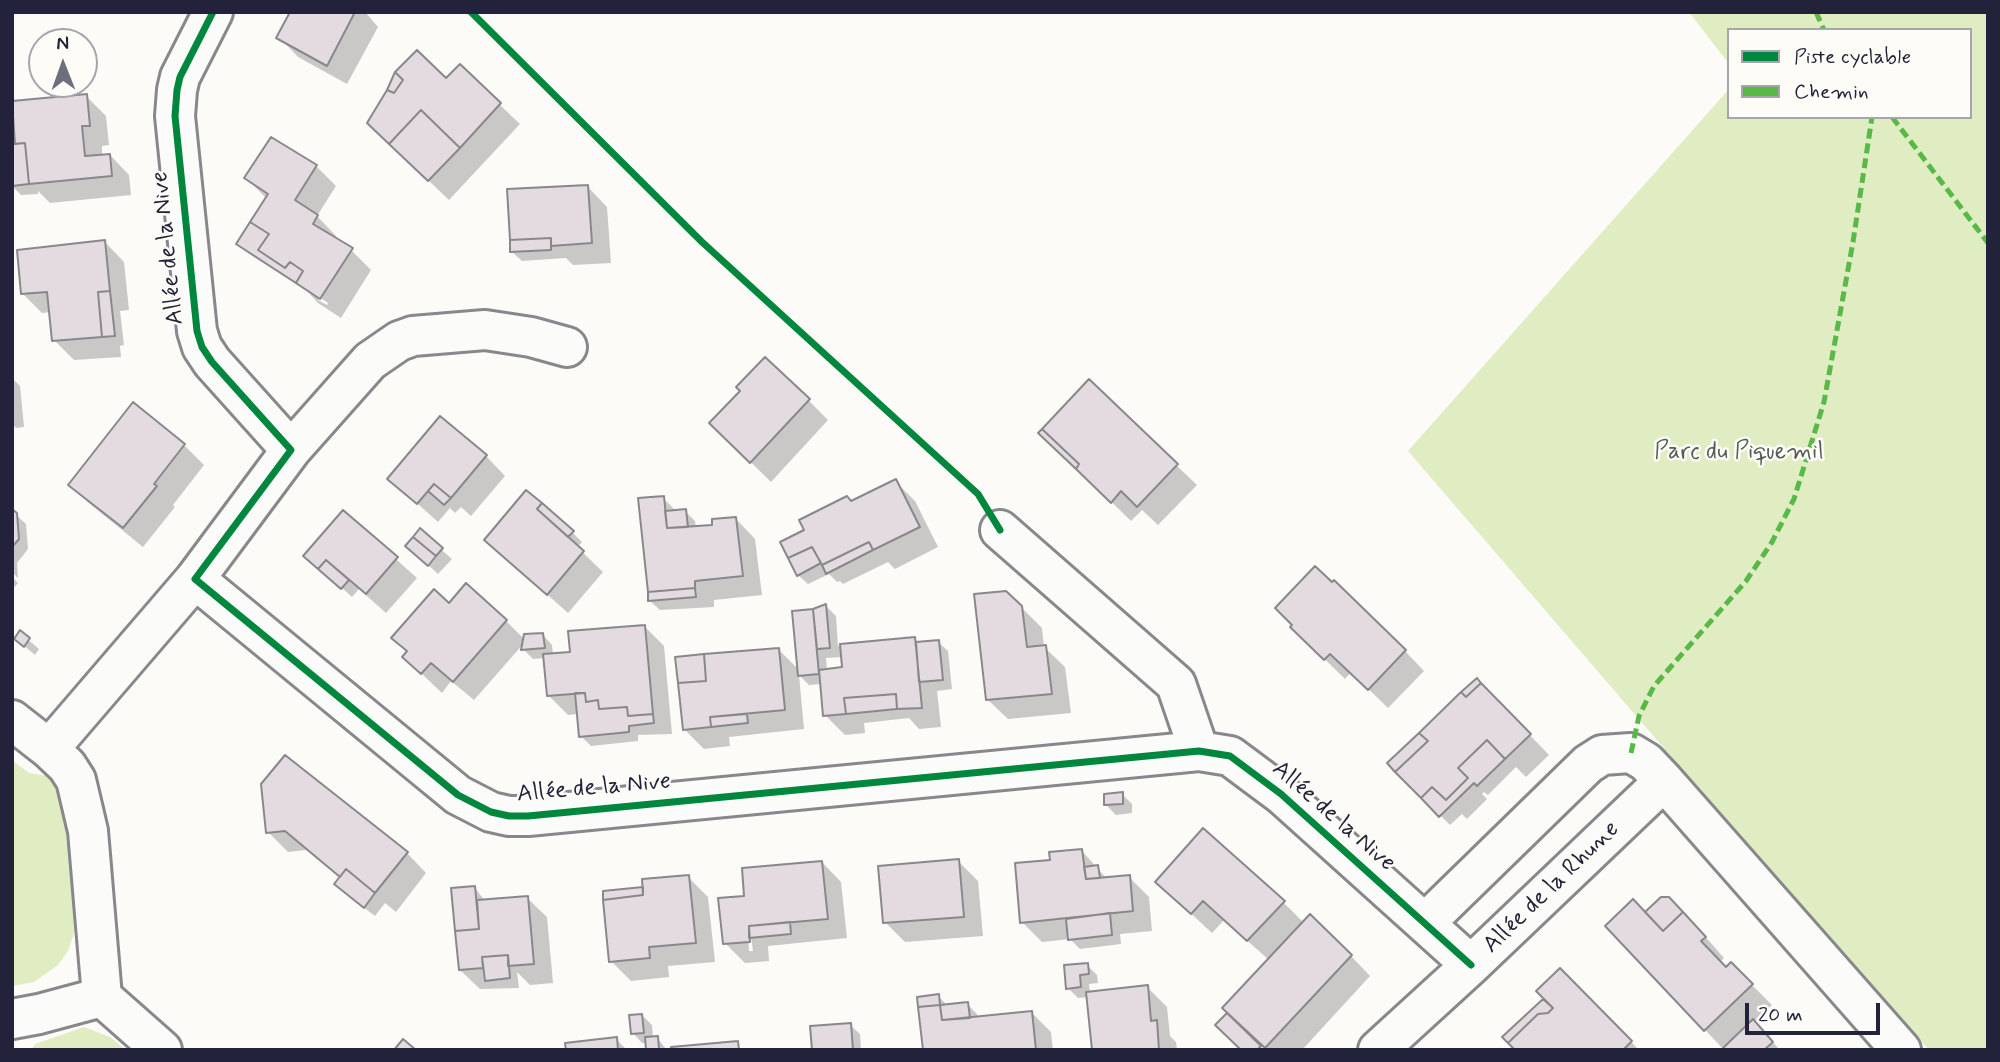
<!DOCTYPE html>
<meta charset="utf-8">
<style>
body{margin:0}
#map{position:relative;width:2000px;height:1062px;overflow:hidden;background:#fcfbf8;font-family:Mynerve,sans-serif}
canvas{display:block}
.frame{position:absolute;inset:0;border:14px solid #22223b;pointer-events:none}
.legend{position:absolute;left:1727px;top:28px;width:245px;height:91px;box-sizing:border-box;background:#fdfcf7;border:2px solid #a5a5ac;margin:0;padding:9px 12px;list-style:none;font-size:21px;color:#22223b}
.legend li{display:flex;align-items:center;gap:14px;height:35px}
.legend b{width:35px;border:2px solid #a5a5ac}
.north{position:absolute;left:28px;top:28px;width:70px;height:70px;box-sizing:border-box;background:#fdfcf7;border:2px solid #a5a5ac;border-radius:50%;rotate:359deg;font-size:19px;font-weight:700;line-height:28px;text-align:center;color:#22223b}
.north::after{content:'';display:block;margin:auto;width:24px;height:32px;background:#6e6e7d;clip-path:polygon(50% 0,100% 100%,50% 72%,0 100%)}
.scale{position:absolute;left:1745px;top:1003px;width:135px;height:32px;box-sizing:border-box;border:4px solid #22223b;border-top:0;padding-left:9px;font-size:21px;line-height:24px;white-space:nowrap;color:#22223b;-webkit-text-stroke:5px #fdfcf7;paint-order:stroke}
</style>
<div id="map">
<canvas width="2000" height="1062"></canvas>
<div class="frame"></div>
<ul class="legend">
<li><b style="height:9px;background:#00873e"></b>Piste cyclable</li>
<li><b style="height:9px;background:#58b947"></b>Chemin</li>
</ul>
<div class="north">N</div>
<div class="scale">20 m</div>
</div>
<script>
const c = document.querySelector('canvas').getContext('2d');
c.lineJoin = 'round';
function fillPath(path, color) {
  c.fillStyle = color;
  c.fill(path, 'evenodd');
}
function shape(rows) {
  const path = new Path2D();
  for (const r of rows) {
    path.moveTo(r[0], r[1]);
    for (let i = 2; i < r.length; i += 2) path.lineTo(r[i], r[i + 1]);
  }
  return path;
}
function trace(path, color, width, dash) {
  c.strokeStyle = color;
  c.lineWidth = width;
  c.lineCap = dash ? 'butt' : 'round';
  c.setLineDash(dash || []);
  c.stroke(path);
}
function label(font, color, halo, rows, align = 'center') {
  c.font = font + ' Mynerve,sans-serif';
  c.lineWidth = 5;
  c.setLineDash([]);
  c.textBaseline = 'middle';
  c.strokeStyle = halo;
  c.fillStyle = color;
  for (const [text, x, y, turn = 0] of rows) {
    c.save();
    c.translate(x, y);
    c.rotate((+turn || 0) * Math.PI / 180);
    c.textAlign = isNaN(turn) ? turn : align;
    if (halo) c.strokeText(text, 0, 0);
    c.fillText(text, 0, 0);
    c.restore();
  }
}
const green = shape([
 [1689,12,1988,12,1988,1050,1929,1050,1749,847,1408,451,1729,89,1729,117,1970,117,1970,30,1729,30,1729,64],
 [12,760,29,773,48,776,63,791,76,912,74,933,68,951,58,965,34,982,12,986],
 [84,1027,110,1037,126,1050,31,1050,35,1044]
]);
const shadow = shape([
 [292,12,365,12,378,27,347,84,298,57,279,37],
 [460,67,520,124,449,200,389,143],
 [86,96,106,116,109,145,102,146,102,156,110,155,129,175,131,195,50,203,38,191,38,194,21,195,12,186,12,146],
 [272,139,316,166,336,186,317,216,336,236,335,239,351,250,371,270,341,318,318,303,308,292,248,253,239,243,267,199,246,178],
 [318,296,328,303,327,305,318,300],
 [588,187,607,207,611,263,573,265,566,258,522,261,512,252],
 [105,242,124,262,129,310,120,311,124,345,120,346,121,357,74,360,54,340,51,312,42,313,22,293],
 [12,378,20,386,24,427,16,428,12,424],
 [1089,382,1197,485,1158,525,1142,510,1131,521,1041,433],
 [809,401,828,420,771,482,711,423],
 [133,405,184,445,204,465,173,505,175,507,143,547,90,504,70,485],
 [486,456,505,476,471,516,461,507,455,513,450,508,438,522,389,478],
 [895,481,915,501,938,547,895,569,888,562,843,584,840,581,837,582,829,574,808,584,798,575,807,531,852,503],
 [663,498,677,512,685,511,695,521,696,528,714,526,736,519,755,539,762,595,714,600,714,607,660,610,650,601],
 [12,511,26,524,28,549,17,563,18,578,12,572],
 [344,513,417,578,386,613,359,589,352,597,306,556],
 [420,531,452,559,438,574,417,555],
 [572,532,582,542,577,547,603,572,568,613,486,540],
 [12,577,18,583,12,590],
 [449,605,506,621,525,640,543,635,552,645,553,655,572,654,644,626,664,646,672,734,638,735,638,741,591,746,581,736,579,714,568,715,548,695,545,658,533,659,523,649,525,642,474,700,451,681,442,693,404,657,408,652,394,638],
 [826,606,836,616,838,646,915,639,919,643,938,642,948,651,952,689,937,691,941,727,919,729,909,718,864,723,865,733,845,735,825,715,822,684,809,685,799,675,804,729,729,737,730,746,704,749,684,729,779,650,799,670,794,612,814,611],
 [843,657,844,668,827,670,826,658],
 [1021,607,1042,628,1044,647,1065,667,1071,713,1008,719,988,700],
 [1292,627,1405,651,1424,671,1388,708,1351,672,1345,679],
 [20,633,39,649,35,655,16,639],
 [1477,680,1549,755,1526,777,1516,767,1488,795,1484,792,1482,794,1487,799,1467,819,1462,814,1450,825,1396,771],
 [262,785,407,853,426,873,396,912,385,903,375,916,346,894,336,884,341,878,306,850,288,852,268,832],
 [1122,794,1132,804,1132,813,1116,815,1106,805],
 [1082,851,1107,879,1129,877,1149,897,1152,931,1120,934,1121,944,1080,949,1070,939,1042,942,1022,922,1052,861],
 [958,861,978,881,983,936,905,942,885,922],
 [822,862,841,882,847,938,768,946,769,961,745,963,725,943,746,897],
 [748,933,751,937,753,951,749,951],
 [688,877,708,897,715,962,668,966,669,977,631,981,611,961,645,889],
 [1157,882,1283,902,1304,923,1351,956,1370,976,1302,1050,1268,1050,1263,1045,1261,1048,1263,1050,1243,1050,1245,1032,1269,960,1224,920,1212,933],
 [475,888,485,901,527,898,547,917,553,983,530,985,517,972,519,988,480,989,460,970],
 [1646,914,1703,934,1724,958,1720,962,1726,969,1731,964,1772,1005,1754,1022,1780,1050,1724,1050,1608,926],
 [1087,965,1097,975,1098,983,1089,984,1090,993,1147,987,1167,1007,1170,1036,1176,1042,1177,1050,1094,1050,1089,997,1078,998,1068,988],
 [1560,970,1639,1050,1518,1050,1554,1007],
 [938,996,948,1006,967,1004,977,1014,978,1018,1031,1012,1051,1032,1053,1050,924,1050],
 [642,1015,652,1025,653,1038,657,1038,667,1050,647,1050,647,1043,642,1043,633,1033],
 [850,1025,860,1034,861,1050,813,1050],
 [616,1039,627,1050,568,1050]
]);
const building = shape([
 [290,12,355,12,327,66,276,38,290,12],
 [417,50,446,78,460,64,501,103,460,148,421,110,389,144,367,123,387,90,394,93,403,80,395,72,417,50],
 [395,72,403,80,394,93,387,90,395,72],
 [87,94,90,126,82,126,85,156,110,154,112,176,29,184,25,143,15,144,12,101,87,94],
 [421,110,460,148,428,181,389,144,421,110],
 [271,137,317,165,295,200,318,215,313,224,353,248,320,299,296,283,303,271,290,262,285,268,258,250,269,234,250,222,268,194,244,178,271,137],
 [25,143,29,184,12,186,12,144,25,143],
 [588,185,592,243,551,246,551,238,510,240,507,189,588,185],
 [250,222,269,234,258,250,285,268,290,262,303,271,296,283,236,244,250,222],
 [551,238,551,250,510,252,510,240,551,238],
 [105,240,110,291,98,292,102,337,52,341,47,292,21,294,17,250,105,240],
 [110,291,115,336,102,337,98,292,110,291],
 [765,357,810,399,750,463,709,423,740,391,736,387,765,357],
 [1089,379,1178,464,1137,507,1121,491,1111,503,1076,469,1079,464,1042,429,1089,379],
 [133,402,185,444,154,484,157,486,123,528,68,485,133,402],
 [440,416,487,455,451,498,434,484,417,504,387,479,440,416],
 [1042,429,1079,464,1076,469,1038,433,1042,429],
 [896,479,920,527,873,550,869,542,822,565,812,547,788,558,780,542,804,530,799,520,847,496,851,501,896,479],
 [434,484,451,498,444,505,428,491,434,484],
 [526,490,542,503,537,509,584,551,547,595,484,540,526,490],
 [664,496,667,528,712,525,712,519,736,517,743,576,695,581,695,588,648,592,638,498,664,496],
 [542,503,574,531,568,537,537,509,542,503],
 [12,509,17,513,19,539,12,547,12,509],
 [686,509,688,527,667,528,665,511,686,509],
 [343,510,398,557,366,594,326,560,318,569,303,556,343,510],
 [420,528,443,548,436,556,413,537,420,528],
 [413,537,436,556,428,566,405,546,413,537],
 [869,542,873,550,826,574,822,565,869,542],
 [812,547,821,563,797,576,788,558,812,547],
 [326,560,349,580,341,589,318,569,326,560],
 [1315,566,1332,582,1334,580,1406,650,1368,690,1330,654,1324,660,1290,627,1292,625,1275,608,1315,566],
 [466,583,507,620,453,682,431,663,421,674,402,657,407,651,391,638,434,589,449,603,466,583],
 [695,588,696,597,648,601,648,592,695,588],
 [1006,591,1022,606,1027,647,1046,645,1052,694,986,700,974,594,1006,591],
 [826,604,830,648,817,649,813,609,826,604],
 [813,609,819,674,798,676,792,611,813,609],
 [645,625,653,714,628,716,627,707,599,709,598,700,586,702,585,693,547,696,543,654,570,652,568,631,645,625],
 [20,630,30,638,24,647,14,639,20,630],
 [543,633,545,648,521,650,524,634,543,633],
 [915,637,922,708,897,709,896,694,844,698,846,714,823,716,819,670,842,667,840,644,915,637],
 [939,640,943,680,919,682,916,642,939,640],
 [779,648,785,710,710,717,711,727,683,730,678,683,706,681,704,654,779,648],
 [704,654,706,681,678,683,675,657,704,654],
 [1477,678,1481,683,1466,697,1461,692,1477,678],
 [1481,683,1531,734,1505,759,1487,740,1458,768,1468,778,1446,800,1432,787,1421,798,1395,772,1428,741,1419,733,1461,692,1466,697,1481,683],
 [575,693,585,693,586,702,598,700,599,709,627,707,628,716,653,714,654,723,629,726,629,732,579,737,575,693],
 [896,694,897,709,846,714,844,698,896,694],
 [747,714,748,723,711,727,710,717,747,714],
 [1419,733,1428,741,1395,772,1387,763,1419,733],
 [1487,740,1505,759,1477,786,1474,783,1439,817,1421,798,1432,787,1446,800,1468,778,1458,768,1487,740],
 [285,755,408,852,375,893,346,869,340,877,285,831,266,833,261,784,285,755],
 [1123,792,1123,804,1104,805,1104,794,1123,792],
 [1203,828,1285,901,1247,941,1203,901,1191,914,1155,882,1203,828],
 [1082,849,1086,879,1130,875,1133,911,1020,923,1015,863,1050,860,1049,852,1082,849],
 [959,859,964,917,883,923,878,866,959,859],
 [822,861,828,919,749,926,750,942,723,944,718,898,744,896,742,868,822,861],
 [1098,865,1100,878,1086,879,1084,867,1098,865],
 [346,869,375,893,364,908,334,884,346,869],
 [689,875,696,943,649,947,650,958,609,962,603,900,643,895,642,879,689,875],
 [475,886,479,929,455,931,451,888,475,886],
 [643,887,643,895,603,900,603,891,643,887],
 [528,896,534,964,508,966,508,955,482,957,483,968,459,970,455,931,479,929,477,900,528,896],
 [1661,897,1669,897,1683,912,1663,931,1645,912,1661,897],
 [1633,899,1663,931,1683,912,1706,937,1701,941,1726,967,1731,962,1753,984,1704,1031,1605,926,1633,899],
 [1110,913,1112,935,1068,940,1066,919,1110,913],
 [1310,914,1352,955,1265,1048,1222,1008,1310,914],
 [790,922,791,934,749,938,749,926,790,922],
 [508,955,510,978,485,981,482,957,508,955],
 [1088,963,1089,974,1080,975,1081,987,1066,989,1064,965,1088,963],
 [1560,968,1632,1041,1623,1050,1515,1050,1508,1043,1538,1014,1548,1013,1553,1008,1536,991,1560,968],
 [1148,985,1151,1021,1157,1020,1159,1050,1092,1050,1086,992,1148,985],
 [939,994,940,1005,918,1007,917,997,939,994],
 [1543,999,1553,1008,1548,1013,1538,1014,1508,1043,1502,1037,1543,999],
 [968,1002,970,1018,942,1020,940,1005,968,1002],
 [940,1005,942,1020,1032,1011,1036,1050,923,1050,918,1007,940,1005],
 [1227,1013,1261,1046,1257,1050,1241,1050,1215,1025,1227,1013],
 [642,1014,644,1033,631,1034,629,1015,642,1014],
 [1753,1019,1773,1042,1764,1050,1721,1050,1753,1019],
 [851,1023,853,1050,812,1050,810,1026,851,1023],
 [658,1036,659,1049,646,1050,645,1037,658,1036],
 [617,1037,618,1050,566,1050,565,1043,617,1037],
 [403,1039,416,1050,394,1050,403,1039],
 [738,1041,739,1050,671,1050,671,1047,738,1041]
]);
const minor = shape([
 [213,12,180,77,177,90,175,116,197,331,202,347,212,362,291,450,195,579,458,795,491,812,509,816,528,816,1199,751,1230,756,1281,794,1471,965],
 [291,450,370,361,399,341,413,336,485,330,531,337,567,347],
 [1000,530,1176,684,1199,751],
 [12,720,49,749,67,766,76,780,88,831,102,997],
 [49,749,195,579],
 [1425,923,1588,764,1602,755,1631,753,1646,762,1664,781,1901,1050],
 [12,1019,39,1014,102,997,162,1050],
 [1378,1050,1471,965,1664,781]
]);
const quiet = shape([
 [1816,12,1824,30],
 [1892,117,1988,243],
 [1631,753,1639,716,1654,686,1746,581,1772,542,1794,499,1824,402,1853,242,1872,117]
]);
const cycleway = shape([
 [213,12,180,77,177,90,175,116,197,331,202,347,212,362,291,450,195,579,458,795,491,812,509,816,528,816,1199,751,1230,756,1281,794,1471,965],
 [471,12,702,242,978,494,1000,530]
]);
const streetNames = [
 ["Allée de la Nive",169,248,-96],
 ["Allée de la Nive",594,789,-5],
 ["Allée de la Nive",1333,817,41],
 ["Allée de la Rhune",1552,888,-44]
];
const parkNames = [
 ["Parc du Piquemil",1739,453]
];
fillPath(green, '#e0edc3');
fillPath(shadow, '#0003');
fillPath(building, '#e3dbe0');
trace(building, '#88888c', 2);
trace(minor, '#88888c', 44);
trace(minor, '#fbfbf9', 38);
trace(quiet, '#58b947', 5, [10, 5]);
trace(cycleway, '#00873e', 7);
label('24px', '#22223b', '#fdfcf7', streetNames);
label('24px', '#545b57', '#fdfcf7', parkNames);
</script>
